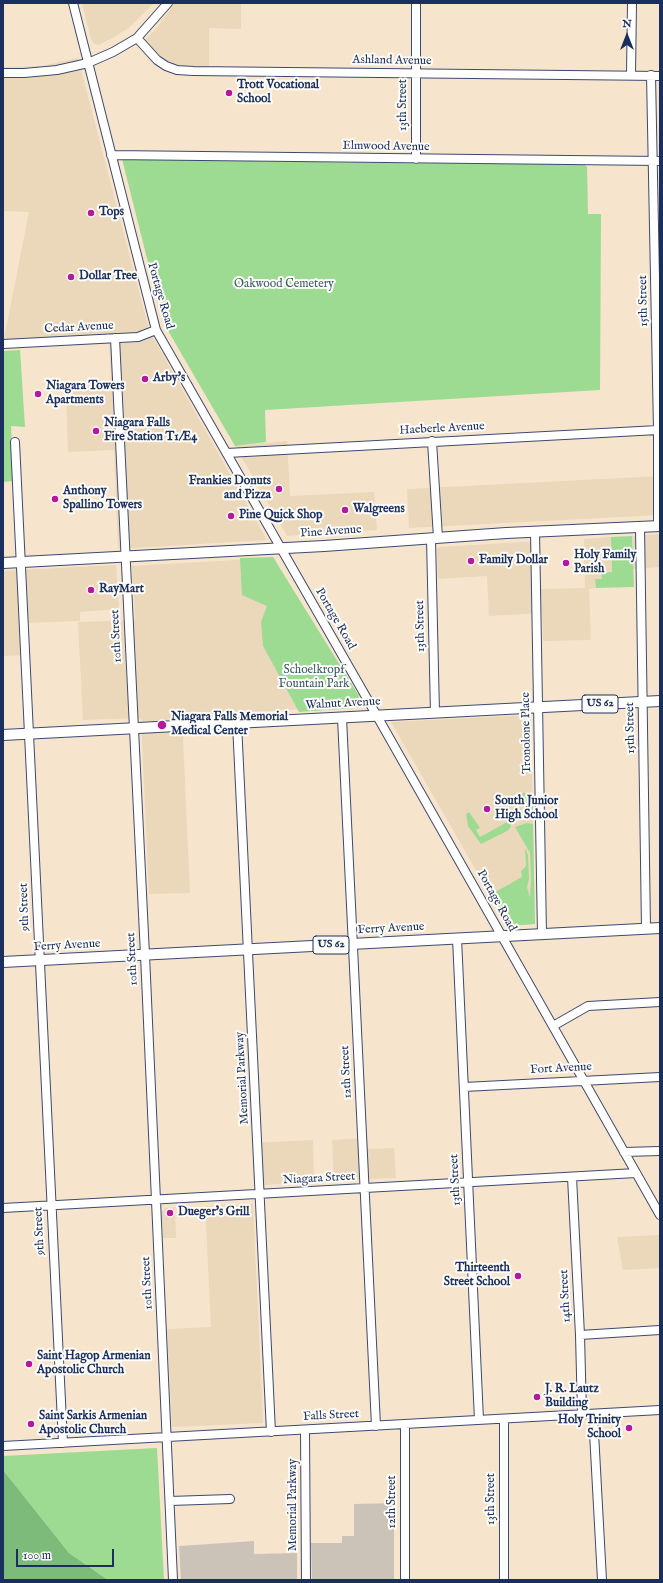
<!DOCTYPE html>
<style>
body{margin:0}
#map{position:relative;width:663px;height:1583px;overflow:hidden;background:#f7e4cd;font-family:"IM FELL English",serif}
canvas{display:block}
.frame{position:absolute;inset:0;border:4px solid #1b2f5e;pointer-events:none}
.north{position:absolute;left:607px;top:16px;width:40px;height:40px;-webkit-text-stroke:3px #fdfcf7;paint-order:stroke;rotate:0deg;font-size:11px;font-weight:700;line-height:16px;text-align:center;color:#1b2f5e}
.north::after{content:'';display:block;margin:auto;width:14px;height:18px;background:#1b2f5e;clip-path:polygon(50% 0,100% 100%,50% 72%,0 100%)}
.scale{position:absolute;left:16px;top:1549px;width:98px;height:18px;box-sizing:border-box;border:2px solid #1b2f5e;border-top:0;padding-left:5px;font-size:12px;line-height:14px;white-space:nowrap;color:#1b2f5e;-webkit-text-stroke:3px #fdfcf7;paint-order:stroke}
</style>
<div id="map">
<canvas width="663" height="1583"></canvas>
<div class="frame"></div>
<div class="north">N</div>
<div class="scale">100 m</div>
</div>
<script>
const c = document.querySelector('canvas').getContext('2d');
c.lineJoin = 'round';
function fillPath(path, color) {
  c.fillStyle = color;
  c.fill(path, 'evenodd');
}
function shape(rows) {
  const path = new Path2D();
  for (const r of rows) {
    path.moveTo(r[0], r[1]);
    for (let i = 2; i < r.length; i += 2) path.lineTo(r[i], r[i + 1]);
  }
  return path;
}
function trace(path, color, width, dash) {
  c.strokeStyle = color;
  c.lineWidth = width;
  c.lineCap = dash ? 'butt' : 'round';
  c.setLineDash(dash || []);
  c.stroke(path);
}
function label(font, color, halo, rows, align = 'center') {
  c.font = font + ' "IM FELL English",serif';
  c.lineWidth = 4;
  c.setLineDash([]);
  c.textBaseline = 'middle';
  c.strokeStyle = halo;
  c.fillStyle = color;
  for (const [text, x, y, turn = 0] of rows) {
    c.save();
    c.translate(x, y);
    c.rotate((+turn || 0) * Math.PI / 180);
    c.textAlign = isNaN(turn) ? turn : align;
    if (halo) c.strokeText(text, 0, 0);
    c.fillText(text, 0, 0);
    c.restore();
  }
}
const built = shape([
 [82,3,154,3,130,27,113,38,98,45,93,43,91,39],
 [175,3,241,3,241,29,209,28,209,73,180,72,150,57,138,46,155,30],
 [78,58,149,330,267,540,118,549,114,450,68,452,66,387,111,384,109,339,3,344,29,212,3,211,3,67,42,66],
 [287,441,290,496,374,492,377,530,287,536,235,446],
 [660,476,660,515,409,528,407,489],
 [660,534,660,567,633,569,632,536],
 [611,537,612,573,602,579,595,579,596,588,589,589,591,640,543,641,542,613,489,616,487,576,438,579,437,549,439,547,539,541,541,589,585,588,584,539],
 [270,558,275,561,358,698,356,706,182,716,190,893,149,894,141,718,83,720,78,622,135,620,132,566],
 [116,565,119,609,80,612,80,621,27,623,28,655,3,656,3,571],
 [531,715,535,924,508,926,391,722],
 [367,1138,368,1149,394,1148,396,1178,334,1180,332,1140],
 [313,1140,314,1181,254,1186,252,1143],
 [253,1204,263,1421,262,1423,172,1427,167,1329,211,1327,205,1206],
 [175,1207,176,1238,163,1238,161,1212,166,1208],
 [660,1235,660,1268,623,1270,617,1237]
]);
const industrial = shape([
 [394,1503,394,1580,312,1580,311,1543,342,1543,342,1536,354,1536,354,1504],
 [254,1541,254,1554,297,1553,297,1580,181,1580,179,1546]
]);
const green = shape([
 [122,159,380,163,584,164,587,167,588,214,601,214,600,390,265,410,266,442,235,446,163,322],
 [20,350,25,427,11,426,14,481,3,482,3,351],
 [632,536,634,587,596,588,595,579,602,579,601,573,612,572,611,537],
 [273,557,359,696,355,708,299,712,274,666,263,646,261,622,267,606,242,595,240,558],
 [522,793,527,793,527,798,533,798,533,820,526,820,522,813,526,811,519,799,522,797,521,795],
 [469,812,480,828,476,830,480,837,509,821,511,824,510,828,507,831,481,844,468,826,466,814],
 [527,823,533,824,535,924,508,926,490,895,522,877,521,871,526,866,525,848,528,855,529,879,527,887,530,898,531,879,530,853,515,827],
 [157,1448,164,1580,108,1580,69,1553,3,1470,3,1456]
]);
const forest = shape([
 [3,1470,69,1553,108,1580,3,1580]
]);
const minor = shape([
 [73,3,156,330,377,716,660,1215],
 [137,38,157,60,166,66,177,70,193,71,660,76],
 [3,73,24,73,57,70,88,63,113,52,137,38,168,3],
 [631,75,632,3],
 [651,75,658,430,658,526],
 [111,155,660,161],
 [416,159,416,3],
 [115,338,145,955,173,1580],
 [3,344,138,337,156,330],
 [432,441,438,538],
 [15,442,63,1443],
 [227,453,658,430],
 [640,527,646,928],
 [535,532,542,934],
 [431,539,435,713],
 [342,718,376,1426],
 [237,723,271,1432],
 [457,938,479,1420],
 [553,1026,588,1006,660,1002],
 [464,1087,660,1077],
 [624,1152,660,1151],
 [572,1177,580,1335,582,1414],
 [3,1208,636,1173],
 [580,1335,660,1330],
 [593,1414,602,1580],
 [405,1424,405,1580],
 [305,1430,306,1580],
 [3,1446,660,1410],
 [170,1501,230,1499],
 [504,1580,504,1419]
]);
const major = shape([
 [3,563,324,546,506,533,660,526],
 [3,735,660,701],
 [3,962,660,928]
]);
const markers = [
 [229,93,4,"#b5179e"],
 [91,213,4,"#b5179e"],
 [71,277,4,"#b5179e"],
 [145,379,4,"#b5179e"],
 [38,394,4,"#b5179e"],
 [96,431,4,"#b5179e"],
 [279,489,4,"#b5179e"],
 [55,499,4,"#b5179e"],
 [345,510,4,"#b5179e"],
 [231,516,4,"#b5179e"],
 [471,561,4,"#b5179e"],
 [566,563,4,"#b5179e"],
 [91,590,4,"#b5179e"],
 [162,725,5,"#b5179e"],
 [487,809,4,"#b5179e"],
 [170,1213,4,"#b5179e"],
 [518,1276,4,"#b5179e"],
 [29,1364,4,"#b5179e"],
 [537,1397,4,"#b5179e"],
 [31,1424,4,"#b5179e"],
 [629,1428,4,"#b5179e"]
];
const shields = [
 [600,704,36],
 [331,945,36]
];
const shieldNames = [
 ["US 62",600,704],
 ["US 62",331,945]
];
const streetNames = [
 ["Ashland Avenue",392,61,1],
 ["13th Street",404,105,-90],
 ["Elmwood Avenue",386,147,1],
 ["Portage Road",160,296,74],
 ["15th Street",644,301,-91],
 ["Cedar Avenue",79,328,-3],
 ["Haeberle Avenue",442,429,-3],
 ["Pine Avenue",331,532,-4],
 ["Portage Road",335,619,60],
 ["13th Street",421,626,-91],
 ["10th Street",117,636,-93],
 ["Walnut Avenue",343,704,-3],
 ["15th Street",631,728,-91],
 ["Tronolone Place",527,733,-91],
 ["Portage Road",496,901,61],
 ["9th Street",25,907,-92],
 ["Ferry Avenue",391,929,-3],
 ["Ferry Avenue",67,946,-3],
 ["10th Street",133,959,-93],
 ["Fort Avenue",561,1069,-3],
 ["12th Street",347,1072,-93],
 ["Memorial Parkway",243,1078,-93],
 ["Niagara Street",319,1179,-3],
 ["13th Street",456,1180,-93],
 ["9th Street",40,1231,-93],
 ["10th Street",148,1283,-93],
 ["14th Street",566,1296,-93],
 ["Falls Street",331,1416,-3],
 ["13th Street",492,1499,-90],
 ["12th Street",393,1502,-90],
 ["Memorial Parkway",294,1505,-90]
];
const poiNames = [
 ["Trott Vocational",237,86],
 ["School",237,100],
 ["Tops",99,213],
 ["Dollar Tree",79,277],
 ["Arby's",153,379],
 ["Niagara Towers",46,387],
 ["Apartments",46,401],
 ["Niagara Falls",104,424],
 ["Fire Station T1/E4",104,438],
 ["Frankies Donuts",271,482,"right"],
 ["and Pizza",271,496,"right"],
 ["Anthony",63,492],
 ["Spallino Towers",63,506],
 ["Walgreens",353,510],
 ["Pine Quick Shop",239,516],
 ["Holy Family",574,556],
 ["Parish",574,570],
 ["Family Dollar",479,561],
 ["RayMart",99,590],
 ["Niagara Falls Memorial",171,718],
 ["Medical Center",171,732],
 ["South Junior",495,802],
 ["High School",495,816],
 ["Dueger's Grill",178,1213],
 ["Thirteenth",510,1269,"right"],
 ["Street School",510,1283,"right"],
 ["Saint Hagop Armenian",37,1357],
 ["Apostolic Church",37,1371],
 ["J. R. Lautz",545,1390],
 ["Building",545,1404],
 ["Saint Sarkis Armenian",39,1417],
 ["Apostolic Church",39,1431],
 ["Holy Trinity",621,1421,"right"],
 ["School",621,1435,"right"]
];
const parkNames = [
 ["Oakwood Cemetery",284,285],
 ["Schoelkropf",314,671],
 ["Fountain Park",314,685]
];
fillPath(built, '#ebd8ba');
fillPath(industrial, '#cbc3b8');
fillPath(green, '#9cdb91');
fillPath(forest, '#7dbb7b');
trace(minor, '#3c4a6f', 10);
trace(major, '#3c4a6f', 12);
trace(minor, '#fff', 8);
trace(major, '#fff', 10);
for (const [x, y, r, color] of markers) {
  const dot = new Path2D();
  dot.arc(x, y, r, 0, 2 * Math.PI);
  c.fillStyle = color;
  c.fill(dot);
  trace(dot, '#fdfcf7', 1.5);
}
for (const [x, y, w] of shields) {
  const box = new Path2D();
  box.roundRect(x - w / 2, y - 9, w, 18, 3);
  c.fillStyle = '#fdfcf7';
  c.fill(box);
  trace(box, '#1b2f5e', 1);
}
label('bold 11px', '#1b2f5e', null, shieldNames);
label('12px', '#1b2f5e', '#fdfcf7', streetNames);
label('bold 12px', '#1b2f5e', '#fdfcf7', poiNames, 'left');
label('12px', '#3b5a6b', '#fdfcf7', parkNames);
</script>
